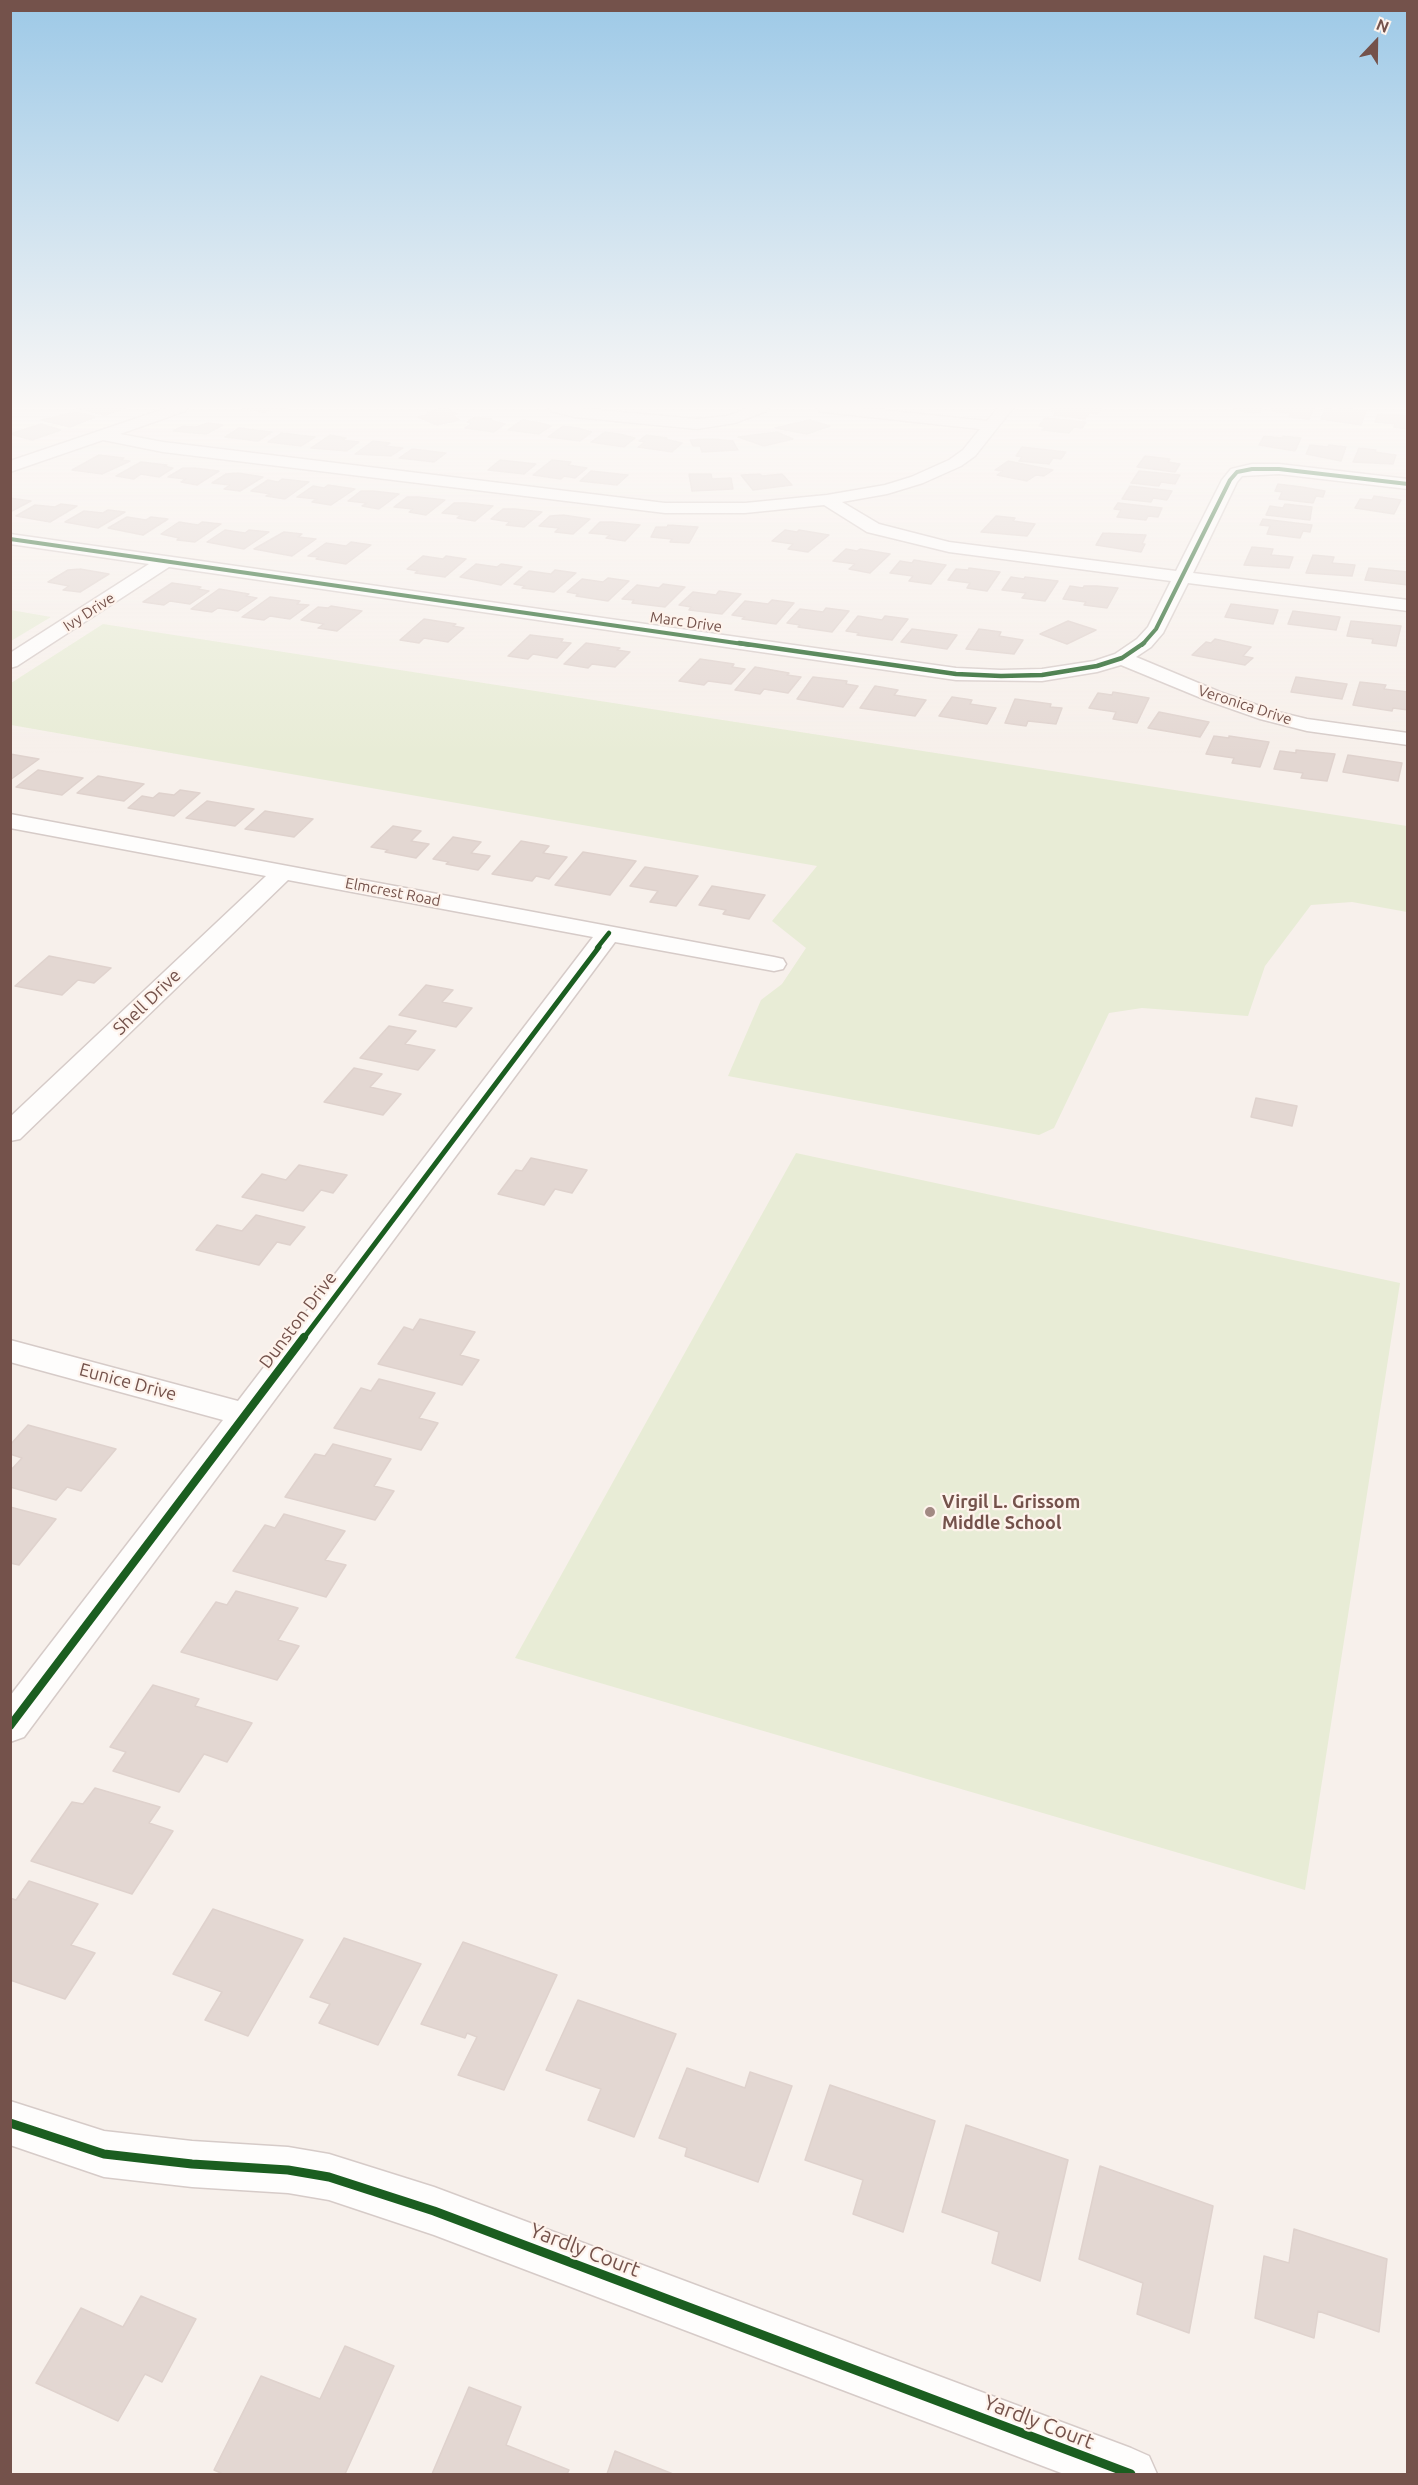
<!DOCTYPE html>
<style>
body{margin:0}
#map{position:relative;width:1418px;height:2485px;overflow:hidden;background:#f7f0eb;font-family:Ubuntu,sans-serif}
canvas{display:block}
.frame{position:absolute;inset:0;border:12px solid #74524b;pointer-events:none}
.north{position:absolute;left:1346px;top:12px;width:60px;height:60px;-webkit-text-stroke:4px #fef3ec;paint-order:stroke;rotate:22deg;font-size:16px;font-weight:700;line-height:24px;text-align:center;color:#74524b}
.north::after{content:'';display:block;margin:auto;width:21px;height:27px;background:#74524b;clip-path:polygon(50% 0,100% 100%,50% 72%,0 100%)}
</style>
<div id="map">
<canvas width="1418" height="2485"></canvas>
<div class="frame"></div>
<div class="north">N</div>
</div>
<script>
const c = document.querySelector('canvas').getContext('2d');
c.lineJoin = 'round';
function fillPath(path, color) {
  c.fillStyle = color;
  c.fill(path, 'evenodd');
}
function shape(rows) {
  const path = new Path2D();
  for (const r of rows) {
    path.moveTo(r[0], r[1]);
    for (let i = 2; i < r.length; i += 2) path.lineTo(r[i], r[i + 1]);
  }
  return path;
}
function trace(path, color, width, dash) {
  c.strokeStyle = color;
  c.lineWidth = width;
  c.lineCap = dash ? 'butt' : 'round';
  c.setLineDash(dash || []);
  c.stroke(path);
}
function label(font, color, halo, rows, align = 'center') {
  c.font = font + ' Ubuntu,sans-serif';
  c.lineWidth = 4.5;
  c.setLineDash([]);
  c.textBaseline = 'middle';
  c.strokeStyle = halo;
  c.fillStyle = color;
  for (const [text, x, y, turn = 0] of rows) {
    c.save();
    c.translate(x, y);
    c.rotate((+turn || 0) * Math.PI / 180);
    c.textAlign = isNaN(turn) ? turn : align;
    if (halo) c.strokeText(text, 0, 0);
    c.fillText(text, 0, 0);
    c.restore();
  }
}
const green = shape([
 [11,610,51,617,11,641],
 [103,624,1407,826,1407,912,1352,902,1311,905,1265,966,1248,1016,1142,1008,1109,1013,1054,1128,1039,1135,728,1076,761,1000,782,984,806,948,772,921,817,866,11,725,11,683],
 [796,1153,1400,1283,1305,1890,515,1658]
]);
const building = shape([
 [77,408,125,408,105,415,77,408],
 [243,408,287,408,276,408,263,412,243,408],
 [445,408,457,414,453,415,459,420,437,425,418,417,431,414,427,412,445,408],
 [1053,408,1101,408,1097,414,1089,413,1085,419,1054,415,1056,412,1051,411,1053,408],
 [1234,408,1261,408,1259,413,1239,411,1240,408,1234,408],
 [1273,408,1314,408,1309,419,1289,417,1291,413,1271,411,1273,408],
 [1338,408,1366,411,1361,425,1321,419,1325,409,1337,410,1338,408],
 [77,412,95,417,70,427,41,420,77,412],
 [1378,414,1408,416,1408,429,1394,427,1395,424,1375,422,1378,414],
 [475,417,492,419,490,420,505,424,494,432,465,428,472,423,467,422,475,417],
 [1045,418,1086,422,1082,428,1074,427,1069,433,1042,430,1045,427,1039,426,1045,418],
 [522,420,536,422,551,426,539,434,508,430,522,420],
 [809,420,830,426,807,434,775,428,809,420],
 [208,423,223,425,206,434,173,431,183,426,196,427,208,423],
 [41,424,61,430,32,440,10,434,41,424],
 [563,426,577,428,592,432,580,441,548,437,563,426],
 [239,428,272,432,258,441,225,437,239,428],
 [605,432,619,434,635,438,624,447,591,442,605,432],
 [777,432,793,439,764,446,738,437,777,432],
 [282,433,315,437,301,446,268,442,282,433],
 [330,435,346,438,342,440,359,442,347,451,311,448,330,435],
 [646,435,667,438,665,439,682,443,672,452,638,447,645,442,639,441,646,435],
 [1264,436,1282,438,1283,436,1301,438,1295,451,1259,445,1264,436],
 [712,439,733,441,738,450,702,452,700,446,693,446,690,440,712,439],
 [373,441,390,443,385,446,403,448,391,456,355,454,373,441],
 [1310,445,1328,447,1329,445,1346,447,1341,461,1306,454,1310,445],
 [1022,447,1066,452,1061,459,1053,458,1049,464,1019,461,1022,457,1016,456,1022,447],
 [1359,448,1376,450,1375,452,1396,455,1393,464,1353,462,1359,448],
 [412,449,446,453,434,462,399,458,412,449],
 [99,455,124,458,121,460,130,461,102,474,72,470,99,455],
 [1145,456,1170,459,1168,462,1180,464,1175,472,1137,467,1145,456],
 [500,460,536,464,524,474,488,470,500,460],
 [552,460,571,462,568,465,587,468,575,478,564,476,561,479,533,475,552,460],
 [1008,461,1053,470,1044,476,1036,475,1027,481,997,475,1003,471,995,470,1008,461],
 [141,462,167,465,164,466,173,468,159,477,141,474,134,479,116,476,141,462],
 [183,468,194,468,219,471,197,485,181,482,186,479,168,477,183,468],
 [591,471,628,475,617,485,580,481,591,471],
 [1139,471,1180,475,1175,484,1161,482,1159,486,1131,483,1139,471],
 [238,473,263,477,240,491,224,489,230,485,212,483,226,474,238,473],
 [689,474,711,474,712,479,731,478,733,489,692,491,689,474],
 [760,474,762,476,782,474,792,485,753,490,741,475,760,474],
 [282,479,309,482,285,499,266,496,271,494,251,491,268,480,278,482,282,479],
 [1278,484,1302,487,1325,491,1323,497,1316,496,1313,503,1279,499,1282,492,1275,491,1278,484],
 [328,485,355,489,331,505,312,502,317,499,297,497,313,486,324,488,328,485],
 [1130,486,1172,491,1167,500,1153,498,1151,502,1122,499,1130,486],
 [361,491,373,491,399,494,379,509,362,506,367,503,348,501,361,491],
 [1374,496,1401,500,1394,514,1355,508,1360,499,1372,500,1374,496],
 [407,497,419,497,445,500,426,515,409,512,413,509,394,507,407,497],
 [10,498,31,501,10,512,10,498],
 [454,503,466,503,493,506,475,521,457,518,461,515,442,513,454,503],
 [1118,503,1162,508,1158,517,1148,516,1146,520,1117,517,1121,510,1114,509,1118,503],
 [61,504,77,506,50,522,16,516,35,505,55,507,61,504],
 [1285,504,1312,507,1310,520,1266,515,1270,506,1283,508,1285,504],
 [503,509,515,509,542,512,524,527,506,525,510,522,491,519,503,509],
 [108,510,125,512,98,528,65,522,84,511,103,513,108,510],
 [563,515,590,519,573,534,555,532,559,528,539,526,550,516,563,515],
 [996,516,1015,518,1013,521,1035,524,1027,536,981,532,996,516],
 [127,517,146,520,151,517,168,519,143,535,108,528,127,517],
 [1263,519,1312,525,1310,532,1303,531,1300,538,1267,534,1270,526,1260,525,1263,519],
 [179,522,198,525,202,522,221,524,195,542,177,540,179,538,161,534,179,522],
 [600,522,612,522,640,525,625,541,606,538,610,535,589,533,600,522],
 [668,525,698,527,689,543,670,542,672,539,651,537,656,527,667,527,668,525],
 [225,530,245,533,249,530,269,532,244,549,207,542,225,530],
 [785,530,797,532,799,530,829,535,808,552,788,549,793,544,772,541,785,530],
 [284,532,302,534,298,537,316,539,292,556,254,549,284,532],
 [1103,533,1146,535,1142,544,1145,544,1141,552,1096,545,1103,533],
 [351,542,371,545,346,564,316,559,319,557,308,556,326,543,346,546,351,542],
 [1252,547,1273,549,1271,555,1293,557,1289,568,1244,565,1252,547],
 [846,549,857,551,860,549,890,554,870,573,849,569,855,564,833,561,846,549],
 [1313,555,1334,557,1332,563,1355,565,1352,576,1306,573,1313,555],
 [423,556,443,559,446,556,466,559,445,577,415,573,418,571,407,569,423,556],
 [914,560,946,565,931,584,909,581,913,576,890,573,900,561,912,563,914,560],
 [476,564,497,567,501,564,522,567,501,585,460,577,476,564],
 [969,568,1000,572,987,591,967,588,970,583,948,580,956,569,968,570,969,568],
 [1369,568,1408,572,1408,585,1365,580,1369,568],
 [80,569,109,574,80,592,63,590,69,586,48,582,68,570,80,569],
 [555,570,576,573,554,592,522,588,525,586,514,584,529,571,551,574,555,570],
 [1011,577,1024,579,1025,577,1058,581,1045,601,1022,598,1026,593,1002,590,1011,577],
 [608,578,629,581,608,601,576,596,578,594,567,592,582,579,603,582,608,578],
 [172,583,201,587,198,589,209,591,190,604,170,601,164,605,143,602,172,583],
 [663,584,685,587,665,607,632,603,634,600,622,599,637,585,659,588,663,584],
 [1070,586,1083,588,1084,586,1097,586,1118,588,1107,608,1084,605,1086,602,1063,599,1070,586],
 [219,589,249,594,246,596,257,598,238,611,218,608,212,612,191,609,219,589],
 [719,591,741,594,722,614,689,610,691,607,679,605,693,592,716,595,719,591],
 [270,597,300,601,297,604,309,605,290,619,270,616,264,620,242,617,270,597],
 [772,600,794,603,776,624,742,619,745,617,732,615,745,601,768,604,772,600],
 [1231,604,1278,610,1273,624,1225,617,1231,604],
 [331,606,362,611,337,631,318,628,324,624,301,620,318,607,328,608,331,606],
 [826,608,849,611,832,632,798,627,800,625,787,623,800,609,823,612,826,608],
 [1293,611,1340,617,1336,630,1288,624,1293,611],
 [858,616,882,620,885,616,908,619,892,640,857,635,859,633,846,631,858,616],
 [424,619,456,624,453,626,464,628,448,642,424,638,419,643,400,640,424,619],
 [1068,621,1096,630,1067,644,1040,634,1068,621],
 [1351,621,1401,626,1396,646,1372,643,1373,639,1347,636,1351,621],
 [912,629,957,635,947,649,901,642,912,629],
 [979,629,1001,632,999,636,1023,640,1014,654,966,649,979,629],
 [530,635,563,639,561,642,571,643,557,658,533,654,528,659,508,656,530,635],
 [1215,639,1251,647,1243,656,1253,658,1245,665,1192,655,1206,642,1211,643,1215,639],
 [586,643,620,648,617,650,630,652,615,667,592,664,588,668,564,664,586,643],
 [700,659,734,664,732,667,745,669,731,684,708,681,704,685,679,681,700,659],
 [755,667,789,673,787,675,801,677,788,693,764,689,760,694,735,690,755,667],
 [813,677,847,681,846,684,858,686,843,707,797,699,813,677],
 [1296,677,1347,684,1342,699,1291,692,1296,677],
 [1360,682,1386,685,1384,689,1408,692,1408,710,1393,708,1392,711,1353,705,1360,682],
 [875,686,898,690,894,695,926,700,915,716,860,708,875,686],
 [1113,692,1149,698,1137,723,1113,719,1116,712,1089,708,1098,693,1112,695,1113,692],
 [952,697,972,700,970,704,996,708,987,724,939,716,952,697],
 [1015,699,1051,704,1050,707,1062,708,1056,724,1028,721,1026,726,1005,723,1015,699],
 [1159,712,1209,722,1200,737,1148,728,1159,712],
 [1214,736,1229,738,1229,736,1269,742,1260,767,1232,763,1234,758,1206,754,1214,736],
 [1296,750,1335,754,1327,781,1301,778,1303,773,1274,769,1280,751,1296,753,1296,750],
 [10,754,39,759,10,780,10,754],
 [1348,755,1402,763,1398,781,1343,772,1348,755],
 [38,770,83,778,62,795,16,787,38,770],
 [98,776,144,784,124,801,77,793,98,776],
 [180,790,200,793,174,816,128,808,142,796,153,798,159,793,174,795,180,790],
 [207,801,254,809,235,826,186,818,207,801],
 [265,811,313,819,294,837,245,829,265,811],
 [393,826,421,831,411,841,429,844,416,858,385,852,388,850,371,847,393,826],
 [453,837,481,842,471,853,490,856,478,870,446,864,449,862,433,859,453,837],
 [521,841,549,846,543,853,567,857,549,879,536,876,532,881,492,874,521,841],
 [583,852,636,861,610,895,555,885,583,852],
 [645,867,698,876,676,906,650,902,658,891,630,886,645,867],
 [712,886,765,895,749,919,723,914,726,910,699,905,712,886],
 [49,956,111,968,94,983,78,980,62,995,15,986,49,956],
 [426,985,453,990,442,1002,472,1008,456,1027,399,1015,426,985],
 [389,1026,416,1031,405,1044,435,1050,418,1070,360,1058,389,1026],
 [354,1068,382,1074,370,1087,401,1094,383,1115,324,1102,354,1068],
 [1256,1098,1297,1106,1292,1126,1251,1117,1256,1098],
 [531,1158,587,1170,572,1193,555,1189,544,1205,498,1194,516,1170,522,1171,531,1158],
 [299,1165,347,1175,333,1193,321,1190,303,1211,242,1197,262,1174,286,1180,299,1165],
 [256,1215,305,1227,290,1245,277,1242,259,1265,196,1250,217,1225,242,1231,256,1215],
 [420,1319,475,1332,460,1355,479,1360,462,1385,378,1364,404,1327,413,1330,420,1319],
 [379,1379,435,1393,419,1418,438,1423,421,1450,334,1428,361,1388,371,1391,379,1379],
 [28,1425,116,1449,81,1491,67,1487,56,1500,10,1487,10,1471,22,1458,10,1454,10,1445,28,1425],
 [333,1444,391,1459,374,1486,394,1491,375,1520,285,1497,315,1454,325,1456,333,1444],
 [10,1507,56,1519,19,1565,10,1563,10,1507],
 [284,1514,345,1531,325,1560,346,1565,326,1597,233,1571,265,1525,275,1528,284,1514],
 [236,1591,298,1608,278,1640,299,1646,277,1680,181,1652,216,1602,227,1605,236,1591],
 [153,1685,199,1699,195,1706,252,1723,227,1762,204,1754,179,1792,113,1771,126,1752,110,1747,153,1685],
 [95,1788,160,1807,149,1823,173,1831,132,1894,31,1861,72,1802,83,1804,95,1788],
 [29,1881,98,1904,71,1945,95,1953,65,1999,10,1980,10,1898,16,1900,29,1881],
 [213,1909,303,1940,248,2036,205,2020,222,1992,173,1974,213,1909],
 [344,1938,421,1964,378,2045,319,2023,330,2004,310,1997,344,1938],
 [463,1942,557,1975,504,2090,458,2075,477,2037,467,2033,465,2038,421,2024,463,1942],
 [578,2000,676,2034,634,2137,588,2120,601,2089,546,2070,578,2000],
 [687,2068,745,2088,750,2072,792,2086,758,2182,685,2156,687,2148,659,2138,687,2068],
 [830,2085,935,2121,903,2232,853,2214,863,2180,805,2160,830,2085],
 [966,2125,1068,2160,1040,2281,992,2263,999,2232,942,2212,966,2125],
 [1100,2166,1213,2206,1189,2333,1137,2314,1143,2283,1079,2259,1100,2166],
 [1294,2229,1387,2259,1379,2332,1318,2311,1314,2338,1255,2318,1264,2256,1289,2263,1294,2229],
 [141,2296,196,2319,162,2382,145,2374,118,2421,36,2383,81,2308,123,2327,141,2296],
 [345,2346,394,2366,345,2474,223,2474,214,2470,261,2376,320,2399,345,2346],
 [469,2387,521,2407,506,2445,569,2470,567,2474,432,2474,469,2387],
 [615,2451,673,2474,607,2474,615,2451]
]);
const street = shape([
 [167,408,187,408,185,411,120,434,163,442,665,503,745,503,827,495,885,485,911,477,949,460,963,450,980,429,824,412,819,411,817,408,862,408,987,421,998,408,1013,408,975,456,961,466,923,483,887,494,842,502,879,524,949,542,1176,571,1222,480,1231,469,1252,464,1279,464,1408,479,1408,489,1279,474,1242,476,1237,482,1193,573,1408,600,1408,611,1188,583,1163,633,1151,647,1136,657,1220,692,1274,711,1307,719,1408,733,1408,745,1307,731,1260,719,1206,700,1121,665,1097,672,1042,681,956,680,169,567,17,666,10,668,10,653,149,564,10,544,10,534,956,668,1001,670,1042,669,1094,661,1115,654,1137,639,1148,627,1171,581,949,552,867,532,824,505,745,513,665,513,163,452,103,440,10,472,10,461,167,408],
 [549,408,575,408,697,419,727,416,749,408,768,408,766,411,735,423,697,429,575,417,551,411,549,408],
 [10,814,774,957,783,959,786,964,783,969,774,971,615,942,24,1737,10,1742,10,1696,223,1420,10,1362,10,1340,238,1401,593,937,288,880,20,1139,10,1141,10,1117,266,876,10,828,10,814],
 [10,2101,104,2131,192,2141,288,2147,329,2154,434,2187,1131,2448,1149,2456,1157,2474,1064,2474,434,2235,329,2200,288,2193,192,2187,104,2177,10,2145,10,2101]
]);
const cyclewayFar4 = shape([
 [10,539,750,645],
 [1142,645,1156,629,1230,480,1237,472,1252,469,1279,469,1408,484]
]);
const cyclewayFar3 = shape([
 [739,643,956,674,1001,676,1042,675,1097,666,1122,658,1144,643],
 [597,948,609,933]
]);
const cyclewayFar2 = shape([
 [303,1339,599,947]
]);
const cyclewayFar1 = shape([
 [10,1726,304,1337]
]);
const cycleway = shape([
 [10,2123,104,2154,192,2164,288,2170,329,2177,434,2211,1131,2474]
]);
const markers = [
 [930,1512,6,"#a28983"]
];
const farStreetnames = [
 ["Ivy Drive",89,612,-33],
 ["Marc Drive",686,622,8],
 ["Veronica Drive",1245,705,18],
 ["Elmcrest Road",393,892,11]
];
const streetNames = [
 ["Shell Drive",147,1002,-44],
 ["Dunston Drive",298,1320,-53],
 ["Eunice Drive",128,1382,15]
];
const poiNames = [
 ["Virgil L. Grissom",942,1502],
 ["Middle School",942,1523]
];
const nearStreetnames = [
 ["Yardly Court",585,2250,21],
 ["Yardly Court",1039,2422,21]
];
fillPath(green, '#e8ecd6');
fillPath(building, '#e3d7d2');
trace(building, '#dfd2cd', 1.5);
trace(street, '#d6cbc8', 3);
fillPath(street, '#fefdfc');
trace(cyclewayFar4, '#1b5e20', 4);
trace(cyclewayFar3, '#1b5e20', 4.5);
trace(cyclewayFar2, '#1b5e20', 5);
trace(cyclewayFar1, '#1b5e20', 8);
trace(cycleway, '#1b5e20', 9);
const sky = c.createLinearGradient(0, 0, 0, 755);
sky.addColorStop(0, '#9dc9e7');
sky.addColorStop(0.54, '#fbf8f6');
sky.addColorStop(1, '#fbf8f600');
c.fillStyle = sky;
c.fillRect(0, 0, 1418, 755);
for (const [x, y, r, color] of markers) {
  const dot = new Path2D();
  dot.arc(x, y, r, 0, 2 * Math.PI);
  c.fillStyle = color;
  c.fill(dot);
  trace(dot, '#fef3ec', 2);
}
label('15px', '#74524b', '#fef3ec', farStreetnames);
label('18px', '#74524b', '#fef3ec', streetNames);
label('bold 18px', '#74524b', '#fef3ec', poiNames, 'left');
label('21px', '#74524b', '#fef3ec', nearStreetnames);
</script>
